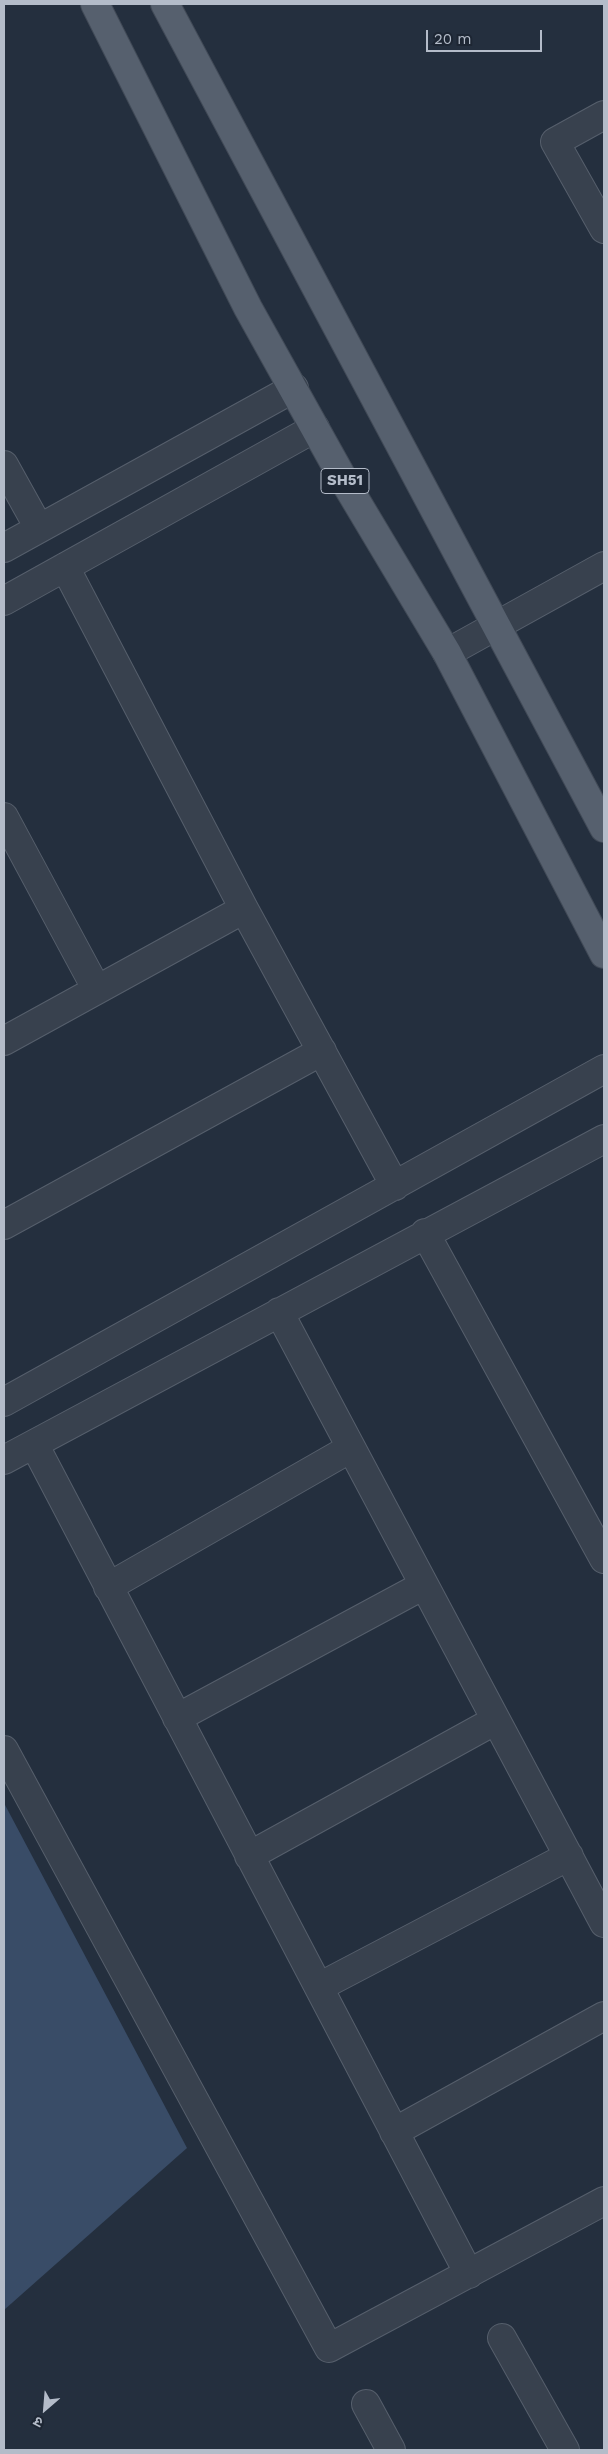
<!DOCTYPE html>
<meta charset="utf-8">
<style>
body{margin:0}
#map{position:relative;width:608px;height:2454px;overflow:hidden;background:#242f3e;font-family:"Work Sans","Noto Sans Devanagari",sans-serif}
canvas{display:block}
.frame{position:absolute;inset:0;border:5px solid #b4bcc9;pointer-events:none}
.north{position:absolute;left:20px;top:2384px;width:50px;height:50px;-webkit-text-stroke:4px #1d2633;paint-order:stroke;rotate:207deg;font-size:14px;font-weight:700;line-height:20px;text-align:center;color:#b4bcc9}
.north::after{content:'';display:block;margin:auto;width:18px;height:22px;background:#b4bcc9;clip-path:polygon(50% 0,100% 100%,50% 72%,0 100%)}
.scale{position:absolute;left:426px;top:30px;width:116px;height:22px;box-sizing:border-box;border:2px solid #b4bcc9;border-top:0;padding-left:6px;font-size:15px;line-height:18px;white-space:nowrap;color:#b4bcc9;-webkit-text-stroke:4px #1d2633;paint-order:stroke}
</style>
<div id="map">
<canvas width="608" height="2454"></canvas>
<div class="frame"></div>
<div class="north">उ</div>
<div class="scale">20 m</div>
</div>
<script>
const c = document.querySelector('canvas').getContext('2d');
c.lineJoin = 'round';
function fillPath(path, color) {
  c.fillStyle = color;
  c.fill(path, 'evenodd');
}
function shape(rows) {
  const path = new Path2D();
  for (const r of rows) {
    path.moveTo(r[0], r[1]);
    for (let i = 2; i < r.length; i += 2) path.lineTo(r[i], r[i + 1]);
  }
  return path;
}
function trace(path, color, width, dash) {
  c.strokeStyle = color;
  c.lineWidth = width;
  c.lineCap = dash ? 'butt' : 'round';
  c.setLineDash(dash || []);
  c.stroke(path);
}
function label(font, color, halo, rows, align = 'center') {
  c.font = font + ' "Work Sans",sans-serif';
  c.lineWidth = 4;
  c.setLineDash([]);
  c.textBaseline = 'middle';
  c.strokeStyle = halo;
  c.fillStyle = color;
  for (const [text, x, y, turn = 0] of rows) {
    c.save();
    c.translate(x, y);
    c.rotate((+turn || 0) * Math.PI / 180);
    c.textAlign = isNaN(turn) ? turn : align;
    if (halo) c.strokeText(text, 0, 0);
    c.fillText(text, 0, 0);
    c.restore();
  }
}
const water = shape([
 [4,1803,187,2148,4,2310]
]);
const street = shape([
 [604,115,555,142,604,229],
 [4,465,39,528],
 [4,548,294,388],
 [65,567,244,909,395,1186],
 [4,601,315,428],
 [447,653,604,566],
 [4,817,97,990],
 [4,1041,244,909],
 [4,1225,322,1051],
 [425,1233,604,1559],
 [279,1312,604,1923],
 [4,1402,604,1069],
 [34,1444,469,2274],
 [4,1460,604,1139],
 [108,1587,351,1448],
 [177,1718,424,1585],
 [4,1750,329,2348,604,2201],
 [249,1856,496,1720],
 [319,1987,569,1856],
 [394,2132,604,2016],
 [502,2338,565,2450],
 [366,2404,391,2450]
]);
const primary = shape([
 [95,4,248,308,346,484,447,653,604,954],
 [165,4,604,828]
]);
const shields = [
 [345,481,48]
];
const shieldNames = [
 ["SH51",345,481]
];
fillPath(water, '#394c67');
trace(street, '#565f6c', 30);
trace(primary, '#414a57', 30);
trace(street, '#38414e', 28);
trace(primary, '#56606e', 28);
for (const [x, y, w] of shields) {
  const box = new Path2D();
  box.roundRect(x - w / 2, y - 12.5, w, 25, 4);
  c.fillStyle = '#1d2633';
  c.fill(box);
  trace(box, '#b4bcc9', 1);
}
label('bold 15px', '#b4bcc9', null, shieldNames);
</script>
